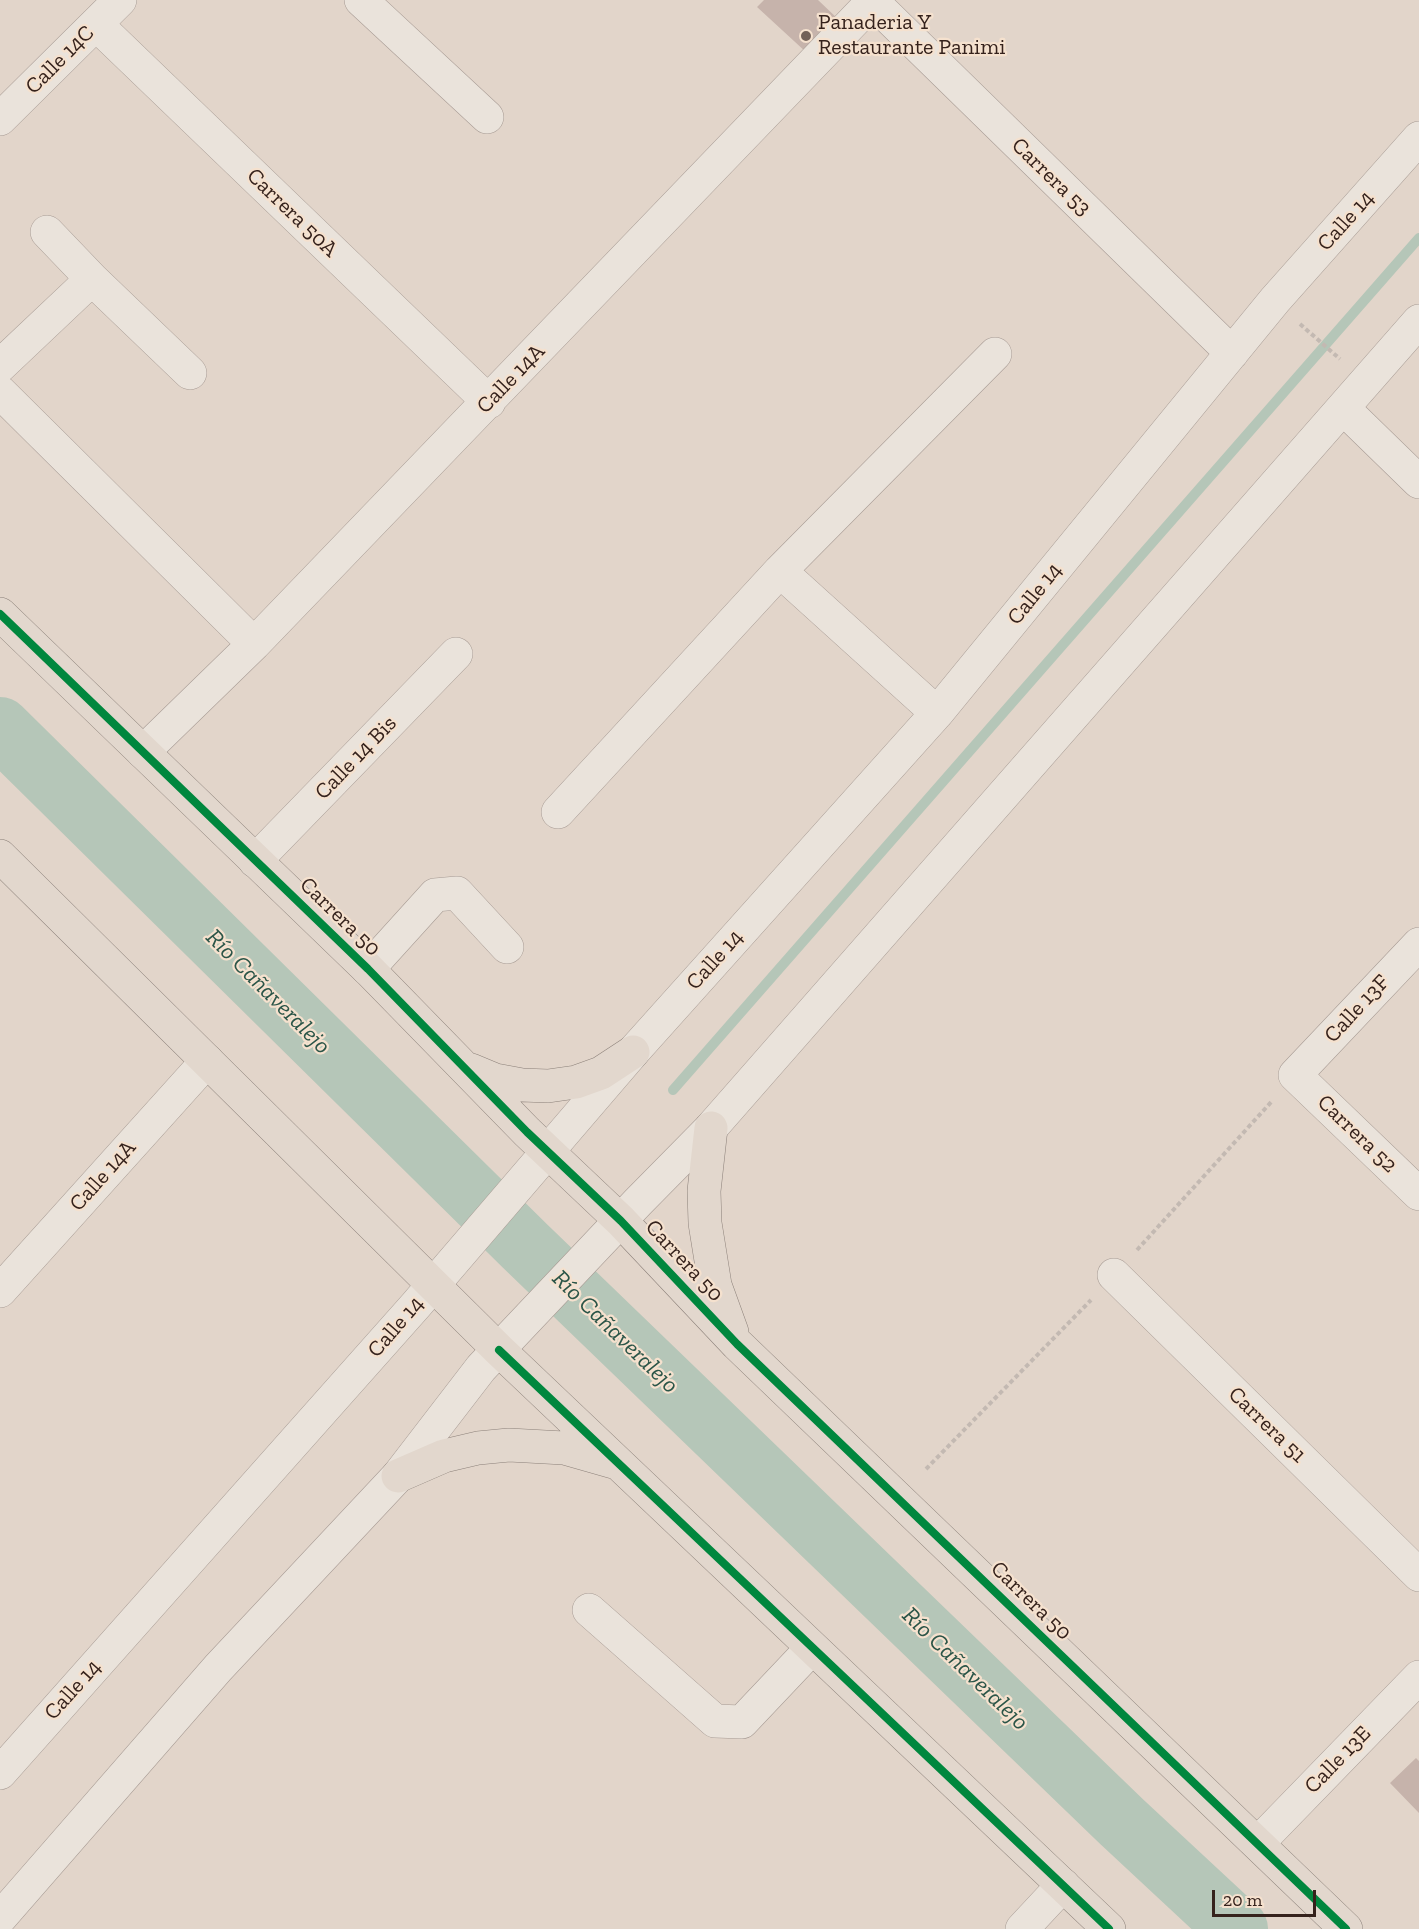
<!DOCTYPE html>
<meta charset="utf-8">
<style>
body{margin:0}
#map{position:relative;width:1419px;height:1929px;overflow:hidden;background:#e2d5ca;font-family:"Zilla Slab",serif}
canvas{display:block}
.scale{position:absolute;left:1212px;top:1890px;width:104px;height:27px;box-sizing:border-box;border:3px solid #35221c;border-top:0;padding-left:8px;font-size:18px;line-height:21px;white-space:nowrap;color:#35221c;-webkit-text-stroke:4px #f5e1ce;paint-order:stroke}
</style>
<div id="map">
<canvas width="1419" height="1929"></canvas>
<div class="scale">20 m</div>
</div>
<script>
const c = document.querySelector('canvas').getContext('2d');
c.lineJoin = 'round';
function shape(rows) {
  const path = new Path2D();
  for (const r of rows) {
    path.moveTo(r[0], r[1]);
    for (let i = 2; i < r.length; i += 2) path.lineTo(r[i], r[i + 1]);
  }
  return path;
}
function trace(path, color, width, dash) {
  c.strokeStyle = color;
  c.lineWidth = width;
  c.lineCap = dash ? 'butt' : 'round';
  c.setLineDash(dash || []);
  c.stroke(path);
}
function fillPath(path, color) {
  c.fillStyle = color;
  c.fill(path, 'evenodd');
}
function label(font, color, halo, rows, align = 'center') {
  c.font = font + ' "Zilla Slab",serif';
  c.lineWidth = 4.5;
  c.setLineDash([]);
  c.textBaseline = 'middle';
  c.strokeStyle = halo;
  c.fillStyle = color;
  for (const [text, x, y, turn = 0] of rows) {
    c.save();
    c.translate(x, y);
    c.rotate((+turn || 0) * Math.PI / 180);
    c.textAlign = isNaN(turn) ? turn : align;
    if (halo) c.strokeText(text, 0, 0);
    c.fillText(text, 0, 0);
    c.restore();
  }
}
const stream = shape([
 [673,1090,1419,238]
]);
const river = shape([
 [0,728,525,1246,1122,1822,1237,1929]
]);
const building = shape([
 [764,0,818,0,838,19,807,53,757,7],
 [1416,1758,1419,1761,1419,1813,1390,1783]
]);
const path = shape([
 [1300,324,1340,359],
 [1137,1250,1273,1100],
 [926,1469,1091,1300]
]);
const minor = shape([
 [361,0,487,117],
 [871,0,1232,353],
 [96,24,489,402],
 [0,119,120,0],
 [47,232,92,279,190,373],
 [0,366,92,279],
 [0,392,254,644],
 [1344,409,1419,482],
 [937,713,780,571,995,354],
 [143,752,254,644,874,0],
 [558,812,780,571],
 [255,861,456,654],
 [1419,944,1295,1075,1419,1194],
 [368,969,435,895,457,893,507,947],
 [1114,1275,1419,1575],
 [0,1291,207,1061],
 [589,1610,715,1721,742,1722,812,1648],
 [0,1773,416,1305,633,1052,937,713,1275,300,1419,138],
 [1258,1843,1419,1677],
 [0,1918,218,1668,398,1476,481,1368,638,1202,711,1128,1419,321],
 [1022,1929,1063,1885]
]);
const major = shape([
 [0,614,368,969,527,1132,621,1221,737,1344,1346,1929],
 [0,856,499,1350,1109,1929],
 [471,1070,495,1080,522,1085,548,1086,576,1082,601,1073,633,1052],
 [711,1128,704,1191,705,1223,715,1285,732,1332],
 [398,1476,444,1456,478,1448,509,1445,564,1448,613,1462]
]);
const cycleway = shape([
 [0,614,368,969,527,1132,621,1221,737,1344,1346,1929],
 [499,1350,1109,1929]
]);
const markers = [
 [806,36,6,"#726159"]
];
const poiNames = [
 ["Panaderia Y",818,23],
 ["Restaurante Panimi",818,48]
];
const streetNames = [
 ["Calle 14C",60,60,-45],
 ["Carrera 53",1051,177,44],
 ["Carrera 50A",292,213,44],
 ["Calle 14",1346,221,-48],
 ["Calle 14A",511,379,-46],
 ["Calle 14",1035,594,-51],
 ["Calle 14 Bis",356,758,-46],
 ["Carrera 50",340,917,44],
 ["Calle 14",715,960,-48],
 ["Calle 13F",1357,1009,-47],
 ["Carrera 52",1357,1134,44],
 ["Calle 14A",103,1176,-48],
 ["Carrera 50",684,1261,47],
 ["Calle 14",396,1327,-49],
 ["Carrera 51",1267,1425,44],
 ["Carrera 50",1031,1601,44],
 ["Calle 14",73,1690,-48],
 ["Calle 13E",1338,1760,-46]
];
const waterNames = [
 ["Río Cañaveralejo",268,992,45],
 ["Río Cañaveralejo",615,1332,44],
 ["Río Cañaveralejo",965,1669,44]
];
trace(stream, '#b5c6b8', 10);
trace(river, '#b5c6b8', 62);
fillPath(building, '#c6b3ab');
trace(minor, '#a79b94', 34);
trace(major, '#8c817a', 34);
trace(path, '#c3b9b2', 4, [4.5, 3]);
trace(minor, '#eae3db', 33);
trace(major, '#e2d7cd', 33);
trace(cycleway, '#00873e', 8);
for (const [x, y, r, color] of markers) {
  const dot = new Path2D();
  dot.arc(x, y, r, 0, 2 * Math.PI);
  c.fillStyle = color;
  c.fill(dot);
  trace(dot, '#f5e1ce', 2);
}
label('22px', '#35221c', '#f5e1ce', poiNames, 'left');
label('22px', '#35221c', '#f5e1ce', streetNames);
label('italic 24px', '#2b5548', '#f5e1ce', waterNames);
</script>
